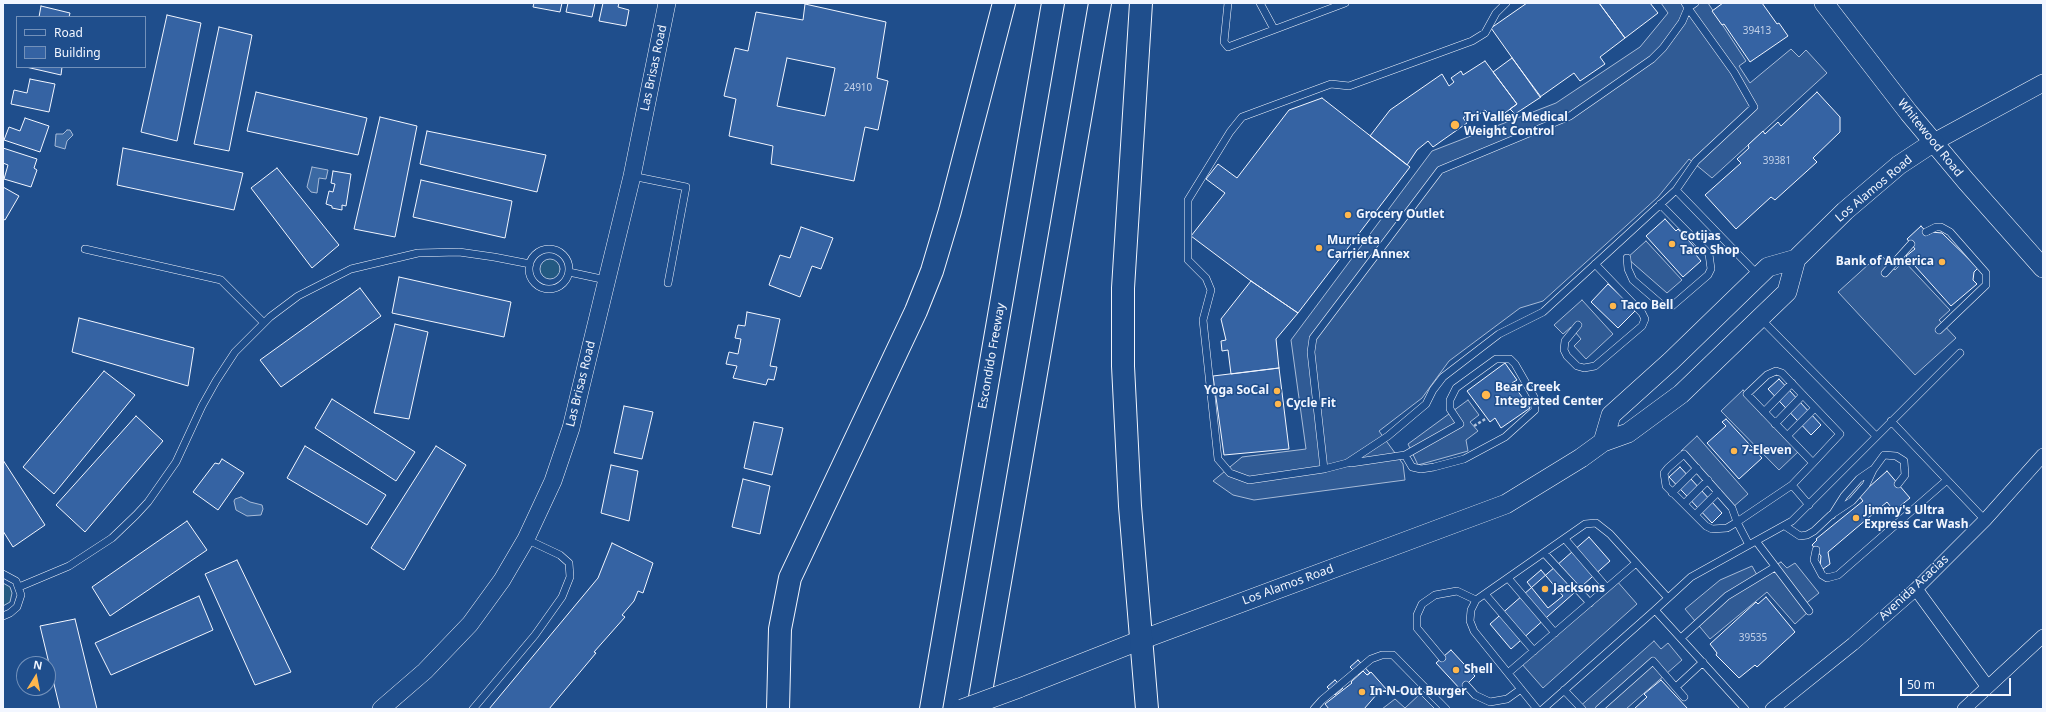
<!DOCTYPE html>
<style>
body{margin:0}
#map{position:relative;width:2046px;height:712px;overflow:hidden;background:#1f4e8c;font-family:"Noto Sans",sans-serif}
canvas{display:block}
.frame{position:absolute;inset:0;border:4px solid #f2f6ff;pointer-events:none}
.legend{position:absolute;left:16px;top:16px;width:130px;height:52px;box-sizing:border-box;background:#1f4e8c;border:1px solid #7391ba;margin:0;padding:5px 7px;list-style:none;font-size:12px;color:#f2f6ff}
.legend li{display:flex;align-items:center;gap:8px;height:20px}
.legend b{width:20px;border:1px solid #7391ba}
.north{position:absolute;left:16px;top:656px;width:40px;height:40px;box-sizing:border-box;background:#1f4e8c;border:1px solid #7391ba;border-radius:50%;rotate:10deg;font-size:11px;font-weight:700;line-height:16px;text-align:center;color:#f2f6ff}
.north::after{content:'';display:block;margin:auto;width:14px;height:18px;background:#ffb74d;clip-path:polygon(50% 0,100% 100%,50% 72%,0 100%)}
.scale{position:absolute;left:1900px;top:678px;width:111px;height:18px;box-sizing:border-box;border:2px solid #f2f6ff;border-top:0;padding-left:5px;font-size:12px;line-height:14px;white-space:nowrap;color:#f2f6ff;-webkit-text-stroke:3px #1f4e8c;paint-order:stroke}
</style>
<div id="map">
<canvas width="2046" height="712"></canvas>
<div class="frame"></div>
<ul class="legend">
<li><b style="height:5px;background:#1f4e8c"></b>Road</li>
<li><b style="height:11px;background:#3563a3"></b>Building</li>
</ul>
<div class="north">N</div>
<div class="scale">50 m</div>
</div>
<script>
const c = document.querySelector('canvas').getContext('2d');
c.lineJoin = 'round';
function fillPath(path, color) {
  c.fillStyle = color;
  c.fill(path, 'evenodd');
}
function shape(rows) {
  const path = new Path2D();
  for (const r of rows) {
    if (r.length === 3) {
      path.moveTo(r[0] + r[2], r[1]);
      path.arc(r[0], r[1], r[2], 0, 2 * Math.PI);
      continue;
    }
    path.moveTo(r[0], r[1]);
    for (let i = 2; i < r.length; i += 2) path.lineTo(r[i], r[i + 1]);
  }
  return path;
}
function trace(path, color, width, dash) {
  c.strokeStyle = color;
  c.lineWidth = width;
  c.lineCap = dash ? 'butt' : 'round';
  c.setLineDash(dash || []);
  c.stroke(path);
}
function label(font, color, halo, rows, align = 'center') {
  c.font = font + ' "Noto Sans",sans-serif';
  c.lineWidth = 3;
  c.setLineDash([]);
  c.textBaseline = 'middle';
  c.strokeStyle = halo;
  c.fillStyle = color;
  for (const [text, x, y, turn = 0] of rows) {
    c.save();
    c.translate(x, y);
    c.rotate((+turn || 0) * Math.PI / 180);
    c.textAlign = isNaN(turn) ? turn : align;
    if (halo) c.strokeText(text, 0, 0);
    c.fillText(text, 0, 0);
    c.restore();
  }
}
const green = shape([
 [550,269,10],
 [3,583,10,587,12,593,10,602,3,606,3,583]
]);
const parking = shape([
 [1661,3,1708,3,1746,61,1739,66,1750,83,1791,49,1799,57,1806,50,1827,73,1712,178,1689,159,1658,197,1543,301,1520,308,1449,361,1422,398,1379,431,1403,464,1405,480,1254,500,1233,495,1213,481,1242,457,1306,449,1291,340,1432,151,1556,103,1640,47,1668,13,1661,3],
 [1646,241,1682,280,1667,293,1627,258,1646,241],
 [1880,254,1895,270,1904,261,1950,310,1939,320,1956,338,1915,375,1838,292,1880,254],
 [1582,300,1613,334,1586,359,1574,346,1581,339,1571,327,1563,334,1554,325,1582,300],
 [1743,390,1800,450,1779,470,1721,411,1743,390],
 [1468,400,1479,415,1470,422,1478,431,1466,440,1468,451,1418,465,1408,444,1468,400],
 [1697,436,1748,494,1732,508,1681,451,1697,436],
 [1781,562,1787,568,1795,563,1819,593,1804,605,1809,611,1795,624,1767,592,1710,639,1685,609,1720,580,1752,566,1757,575,1781,562],
 [1616,580,1637,604,1543,688,1521,663,1616,580],
 [1654,641,1661,649,1668,643,1682,660,1626,709,1577,709,1654,641],
 [1420,694,1435,709,1382,709,1395,699,1405,708,1420,694]
]);
const water = shape([
 [67,130,70,130,73,135,67,141,65,149,55,146,56,134,63,134,67,130],
 [312,167,328,170,326,179,319,178,317,193,311,192,307,187,312,167],
 [241,497,250,502,262,505,263,509,261,515,247,516,236,510,234,501,235,499,241,497]
]);
const building = shape([
 [534,3,562,3,560,12,533,7,534,3],
 [568,3,595,3,592,17,566,12,568,3],
 [603,3,619,3,618,7,629,10,626,26,599,21,603,3],
 [1527,3,1599,3,1625,38,1600,57,1605,64,1580,81,1574,73,1540,97,1491,28,1527,3],
 [1599,3,1650,3,1658,13,1625,38,1599,3],
 [1723,3,1762,3,1777,24,1779,23,1788,36,1750,62,1724,24,1722,25,1712,11,1723,3],
 [805,4,886,22,877,78,888,81,878,130,865,127,854,181,771,164,773,146,729,136,736,99,724,96,735,48,748,51,756,12,803,20,805,4],
 [787,58,835,68,825,116,777,106,787,58],
 [41,6,70,13,69,17,39,17,41,6],
 [167,15,201,23,177,141,141,132,167,15],
 [219,27,252,35,229,151,194,144,219,27],
 [1512,58,1541,97,1515,114,1510,109,1517,104,1493,72,1512,58],
 [1485,61,1517,104,1494,121,1485,110,1471,120,1467,115,1463,118,1467,123,1433,147,1428,141,1417,150,1407,165,1370,136,1390,110,1442,74,1449,86,1454,82,1451,78,1461,71,1463,75,1485,61],
 [26,67,62,67,61,75,26,67],
 [30,79,55,84,49,112,11,104,14,90,27,93,30,79],
 [256,92,367,118,358,155,247,131,256,92],
 [1817,92,1840,117,1840,132,1813,158,1817,162,1775,200,1771,197,1736,229,1705,195,1741,163,1737,159,1749,148,1748,145,1763,131,1765,134,1778,122,1781,126,1817,92],
 [1322,98,1410,167,1298,313,1251,281,1191,236,1225,193,1206,179,1218,164,1237,178,1289,110,1322,98],
 [380,117,417,126,395,237,354,229,380,117],
 [25,118,49,126,40,152,4,140,9,127,20,131,25,118],
 [427,131,546,155,537,192,420,164,427,131],
 [3,148,37,159,34,168,37,170,31,187,4,179,8,165,3,163,3,148],
 [123,148,243,173,234,210,117,185,123,148],
 [277,168,339,245,312,268,251,188,277,168],
 [333,171,351,174,346,206,342,205,342,210,332,208,332,206,326,204,329,191,333,192,335,184,331,183,333,171],
 [421,180,512,201,505,238,413,217,421,180],
 [3,187,19,196,5,220,3,219,3,187],
 [1665,219,1676,231,1678,229,1699,252,1696,255,1701,261,1683,277,1646,236,1665,219],
 [1921,226,1929,235,1931,232,1942,233,1978,268,1974,272,1973,280,1977,284,1951,306,1906,256,1915,249,1907,239,1921,226],
 [801,227,833,238,821,269,812,266,800,297,769,285,780,255,790,258,801,227],
 [399,277,511,302,504,337,392,313,399,277],
 [1251,281,1298,313,1276,339,1279,368,1231,374,1228,350,1222,351,1221,341,1226,340,1221,319,1251,281],
 [1608,284,1636,310,1618,328,1591,302,1608,284],
 [360,288,381,316,281,387,260,360,360,288],
 [747,312,780,319,770,366,777,367,774,380,768,379,766,385,733,378,737,366,726,364,729,352,738,354,741,339,735,338,738,325,745,326,747,312],
 [79,318,194,348,188,386,72,352,79,318],
 [395,324,428,332,409,419,374,413,395,324],
 [1505,363,1517,380,1512,383,1530,408,1501,428,1495,418,1490,422,1467,391,1505,363],
 [1279,368,1289,449,1224,455,1213,376,1279,368],
 [104,371,135,395,54,494,23,467,104,371],
 [1779,379,1821,425,1811,435,1768,389,1779,379],
 [332,399,415,452,396,481,315,428,332,399],
 [624,406,653,412,642,459,614,453,624,406],
 [136,416,163,441,85,532,56,505,136,416],
 [1726,419,1762,458,1739,479,1707,443,1726,426,1722,422,1726,419],
 [754,422,783,428,772,475,744,468,754,422],
 [305,446,386,495,367,525,287,478,305,446],
 [436,446,466,465,404,570,371,548,436,446],
 [222,459,244,473,218,510,193,492,215,463,219,464,222,459],
 [3,460,45,525,13,547,3,531,3,460],
 [611,465,638,471,629,521,601,513,611,465],
 [1680,467,1722,513,1712,523,1669,477,1680,467],
 [1887,471,1910,498,1894,511,1887,502,1828,552,1830,564,1823,569,1820,566,1821,556,1812,545,1817,540,1816,539,1863,501,1859,496,1887,471],
 [743,479,770,486,760,534,732,527,743,479],
 [187,521,207,550,110,616,92,587,187,521],
 [1589,537,1610,561,1511,649,1490,624,1589,537],
 [612,543,653,563,643,593,638,591,634,601,622,615,625,617,594,652,596,653,549,709,489,709,598,578,612,543],
 [237,560,291,672,255,685,205,574,237,560],
 [1541,570,1563,596,1548,608,1527,582,1541,570],
 [199,596,213,630,111,675,95,643,199,596],
 [1766,597,1795,632,1757,667,1755,665,1739,678,1716,655,1717,653,1710,644,1756,602,1758,604,1766,597],
 [75,619,97,709,60,709,40,626,75,619],
 [1451,650,1475,676,1461,690,1436,663,1451,650],
 [1358,660,1370,673,1367,675,1363,671,1358,675,1350,667,1358,660],
 [1363,671,1367,675,1371,672,1387,690,1379,696,1377,694,1364,709,1329,709,1325,704,1352,683,1351,682,1363,671],
 [1335,680,1343,688,1335,695,1327,687,1335,680],
 [1661,680,1688,709,1634,709,1647,697,1644,694,1661,680]
]);
const path = shape([
 [1474,426,1487,418]
]);
const service = shape([
 [1228,3,1224,42,1228,47,1345,3],
 [1260,3,1274,29],
 [1685,3,1688,8,1695,3],
 [1688,8,1682,22,1663,48,1652,59,1570,116,1440,170,1313,338,1311,352,1324,469,1347,463,1388,436,1426,404,1433,390,1443,377,1499,334,1543,312,1676,190,1758,275],
 [632,176,686,187,668,283],
 [1676,190,1696,161,1754,107,1734,72,1688,8],
 [1926,232,1936,227,1941,227,1950,232,1986,273,1986,285,1939,330],
 [549,269,20],
 [85,249,221,280,264,323],
 [1627,258,1628,269,1633,280,1662,305,1672,306,1708,275,1711,269,1709,254,1660,204],
 [569,272,606,280],
 [1885,273,1911,244],
 [1760,318,1876,436],
 [1578,325,1565,341,1564,350,1567,356,1577,366,1584,368,1595,366,1642,326,1645,319,1642,313,1595,264],
 [1764,412,1792,383],
 [1891,421,1985,520],
 [1775,424,1803,395],
 [1787,436,1815,408],
 [1351,463,1405,455,1460,424,1450,409,1450,400,1456,388,1496,359,1510,359,1515,364,1534,397,1535,410,1505,437,1464,459,1434,467,1421,469,1412,467,1405,455],
 [1324,469,1249,480,1230,473,1218,459,1203,320,1211,290,1206,278,1188,260,1188,200,1230,132,1242,117,1331,84,1349,86,1472,41,1485,33,1496,13,1506,3],
 [1792,485,1809,505],
 [1672,493,1697,468],
 [1684,504,1708,480],
 [1695,515,1718,492],
 [1832,515,1844,496,1859,479,1872,470],
 [1785,526,1800,536,1807,535,1814,531,1831,515,1852,501,1866,485,1873,470,1884,455,1896,456,1904,461,1905,475,1898,484],
 [1565,539,1607,588],
 [1756,541,1809,611],
 [1749,545,1737,522,1732,508,1684,454,1668,468,1664,473,1666,486,1706,526,1712,529,1727,528,1737,522,1792,485,1813,463,1840,434,1782,373,1776,371,1767,375,1747,394,1813,463],
 [1816,550,1814,560,1822,575,1827,578,1838,575,1947,480],
 [1544,553,1590,603],
 [3,574,16,581,21,595,17,607,10,613,3,616],
 [1508,578,1555,633],
 [19,587,69,566,112,538,136,515,148,502,176,462,202,406,216,381,235,352,270,317,298,296,351,269,418,253,459,252,494,257,530,264],
 [1485,594,1534,651],
 [1681,638,1727,596,1775,567],
 [1442,658,1417,628,1417,615,1422,604,1435,595,1457,591,1476,600],
 [1508,673,1636,563],
 [1466,685,1475,695,1490,702,1507,699,1521,689],
 [1676,687,1703,662],
 [1564,690,1582,709],
 [473,709,535,635,562,597,570,577,569,563,560,555,526,539],
 [1314,709,1322,700,1371,659,1382,655,1393,655,1446,709],
 [1537,709,1474,631,1470,621,1471,610,1476,600,1585,524,1596,523,1610,534,1668,598],
 [1543,709,1655,610],
 [1599,709,1653,661,1684,697],
 [1745,709,1655,610,1691,577,1792,521,1960,353]
]);
const minor = shape([
 [1916,589,1987,686],
 [1772,709,1853,644,1916,589,1985,520,2043,455],
 [1964,709,2043,636]
]);
const tertiary = shape([
 [1934,142,2043,83],
 [381,709,425,671,470,624,502,580,526,539,553,481,571,428,632,176,667,3]
]);
const secondary = shape([
 [1824,3,1909,113,1966,181,2043,268],
 [1603,442,1611,415,1671,361,1768,267,1796,259,1845,211,1899,165,1934,142],
 [1019,688,1141,640,1506,504,1581,458,1603,442,1628,433,1681,394,1787,292,1796,259]
]);
const motorway = shape([
 [1141,3,1123,288,1123,366,1130,506,1147,709],
 [778,709,780,629,790,578,916,311,932,271,950,211,1004,3],
 [931,709,1053,3],
 [978,709,1100,3]
]);
const secondaryBridge = shape([
 [962,709,1019,688]
]);
const markers = [
 [1455,125,5,"#ffb74d"],
 [1348,215,4,"#ffb74d"],
 [1672,244,4,"#ffb74d"],
 [1319,248,4,"#ffb74d"],
 [1942,262,4,"#ffb74d"],
 [1613,306,4,"#ffb74d"],
 [1277,391,4,"#ffb74d"],
 [1486,395,5,"#ffb74d"],
 [1278,404,4,"#ffb74d"],
 [1734,451,4,"#ffb74d"],
 [1856,518,4,"#ffb74d"],
 [1545,589,4,"#ffb74d"],
 [1456,670,4,"#ffb74d"],
 [1362,692,4,"#ffb74d"]
];
const numberNames = [
 ["39413",1757,31],
 ["24910",858,88],
 ["39381",1777,161],
 ["39535",1753,638]
];
const streetNames = [
 ["Las Brisas Road",654,68,-78],
 ["Whitewood Road",1930,138,51],
 ["Los Alamos Road",1874,189,-40],
 ["Escondido Freeway",992,356,-80],
 ["Las Brisas Road",581,384,-76],
 ["Los Alamos Road",1288,585,-20],
 ["Avenida Acacias",1914,588,-43]
];
const poiNames = [
 ["Tri Valley Medical",1464,118],
 ["Weight Control",1464,132],
 ["Grocery Outlet",1356,215],
 ["Cotijas",1680,237],
 ["Taco Shop",1680,251],
 ["Murrieta",1327,241],
 ["Carrier Annex",1327,255],
 ["Bank of America",1934,262,"right"],
 ["Taco Bell",1621,306],
 ["Bear Creek",1495,388],
 ["Integrated Center",1495,402],
 ["Yoga SoCal",1269,391,"right"],
 ["Cycle Fit",1286,404],
 ["7-Eleven",1742,451],
 ["Jimmy's Ultra",1864,511],
 ["Express Car Wash",1864,525],
 ["Jacksons",1553,589],
 ["Shell",1464,670],
 ["In-N-Out Burger",1370,692]
];
fillPath(green, '#245a82');
trace(green, '#a8bbd7', 1);
fillPath(parking, '#305b95');
trace(parking, '#a8bbd7', 1);
fillPath(water, '#3b69a3');
trace(water, '#a8bbd7', 1);
fillPath(building, '#3563a3');
trace(building, '#f2f6ff', 1);
trace(service, '#f2f6ff', 8);
trace(minor, '#f2f6ff', 14);
trace(tertiary, '#f2f6ff', 18);
trace(secondary, '#f2f6ff', 20);
trace(motorway, '#f2f6ff', 24);
trace(path, '#b3c4dc', 2.5, [3, 2]);
trace(service, '#1f4e8c', 7);
trace(minor, '#1f4e8c', 13);
trace(tertiary, '#1f4e8c', 17);
trace(secondary, '#1f4e8c', 19);
trace(motorway, '#1f4e8c', 22);
trace(secondaryBridge, '#f2f6ff', 20, []);
trace(secondaryBridge, '#1f4e8c', 19);
for (const [x, y, r, color] of markers) {
  const dot = new Path2D();
  dot.arc(x, y, r, 0, 2 * Math.PI);
  c.fillStyle = color;
  c.fill(dot);
  trace(dot, '#1f4e8c', 1.5);
}
label('10px', '#c3d1e8', null, numberNames);
label('12px', '#f2f6ff', '#1f4e8c', streetNames);
label('bold 12px', '#f2f6ff', '#1f4e8c', poiNames, 'left');
</script>
